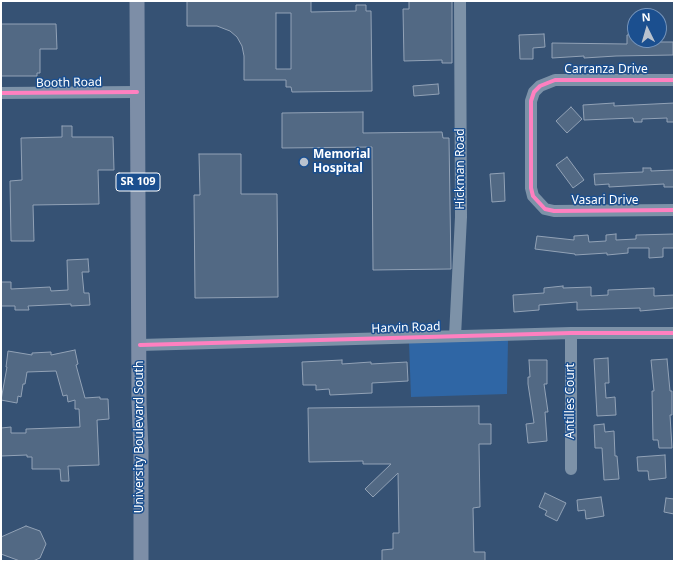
<!DOCTYPE html>
<style>
body{margin:0}
#map{position:relative;width:675px;height:562px;overflow:hidden;background:#365274;font-family:"Noto Sans",sans-serif}
canvas{display:block}
.frame{position:absolute;inset:0;border:2px solid #fff;pointer-events:none}
.north{position:absolute;left:627px;top:8px;width:40px;height:40px;box-sizing:border-box;background:#1b4f8f;border:1px solid #7695bc;border-radius:50%;rotate:355deg;font-size:11px;font-weight:700;line-height:16px;text-align:center;color:#fff}
.north::after{content:'';display:block;margin:auto;width:14px;height:18px;background:#b9c2ce;clip-path:polygon(50% 0,100% 100%,50% 72%,0 100%)}
</style>
<div id="map">
<canvas width="675" height="562"></canvas>
<div class="frame"></div>
<div class="north">N</div>
</div>
<script>
const c = document.querySelector('canvas').getContext('2d');
c.lineJoin = 'round';
function fillPath(path, color) {
  c.fillStyle = color;
  c.fill(path, 'evenodd');
}
function shape(rows) {
  const path = new Path2D();
  for (const r of rows) {
    path.moveTo(r[0], r[1]);
    for (let i = 2; i < r.length; i += 2) path.lineTo(r[i], r[i + 1]);
  }
  return path;
}
function trace(path, color, width, dash) {
  c.strokeStyle = color;
  c.lineWidth = width;
  c.lineCap = dash ? 'butt' : 'round';
  c.setLineDash(dash || []);
  c.stroke(path);
}
function label(font, color, halo, rows, align = 'center') {
  c.font = font + ' "Noto Sans",sans-serif';
  c.lineWidth = 3;
  c.setLineDash([]);
  c.textBaseline = 'middle';
  c.strokeStyle = halo;
  c.fillStyle = color;
  for (const [text, x, y, turn = 0] of rows) {
    c.save();
    c.translate(x, y);
    c.rotate((+turn || 0) * Math.PI / 180);
    c.textAlign = isNaN(turn) ? turn : align;
    if (halo) c.strokeText(text, 0, 0);
    c.fillText(text, 0, 0);
    c.restore();
  }
}
const green = shape([
 [508,339,507,394,411,397,409,342]
]);
const building = shape([
 [187,1,311,1,311,12,356,11,356,5,366,5,366,11,371,11,372,91,292,92,291,87,286,87,286,80,244,80,244,56,242,46,237,37,230,31,217,26,187,26,187,1],
 [276,13,291,13,291,69,276,69,276,13],
 [409,1,452,1,452,63,442,63,442,60,404,61,403,9,409,9,409,1],
 [1,24,56,24,57,49,40,49,40,73,37,73,37,76,1,76,1,24],
 [544,34,545,47,533,48,533,59,520,59,519,35,544,34],
 [635,34,635,40,659,40,659,42,673,42,673,55,616,56,584,58,584,56,552,58,552,43,627,44,627,35,635,34],
 [438,84,439,94,414,96,413,86,438,84],
 [614,103,614,106,674,103,674,122,667,122,667,118,642,119,642,122,634,122,633,118,584,120,583,105,614,103],
 [571,107,582,119,567,133,556,121,571,107],
 [363,112,363,133,442,132,443,138,449,138,451,269,373,270,372,147,282,148,282,113,363,112],
 [62,126,72,126,72,137,113,137,114,170,98,170,99,204,33,205,34,241,11,241,10,181,22,180,21,138,62,137,62,126],
 [199,154,241,154,241,194,277,194,278,297,195,298,194,195,200,195,199,154],
 [567,157,584,180,573,188,556,165,567,157],
 [643,168,651,168,651,171,674,170,674,187,664,187,664,184,609,187,609,184,595,185,594,174,643,172,643,168],
 [504,173,505,201,492,202,490,174,504,173],
 [616,234,616,240,636,239,636,235,674,234,674,248,663,248,663,257,649,258,649,248,628,248,628,253,607,255,607,253,575,255,575,254,535,249,537,236,574,240,574,236,588,235,589,242,606,241,606,235,616,234],
 [88,259,89,272,82,272,84,293,89,293,90,305,71,306,71,304,28,306,29,310,15,310,15,306,1,306,1,282,11,282,11,289,50,287,51,291,68,290,67,260,88,259],
 [563,286,563,288,591,287,591,296,608,295,608,290,654,288,654,296,674,295,674,308,640,311,640,308,577,310,577,302,539,305,539,310,514,312,513,295,544,293,544,288,563,286],
 [75,350,78,364,76,365,85,398,100,397,100,399,108,399,109,419,97,420,99,465,68,466,69,481,61,481,60,469,32,469,32,457,27,457,27,455,1,456,1,428,11,427,11,433,26,433,26,429,80,427,79,409,75,409,75,400,68,402,67,395,63,396,56,371,27,372,25,384,23,384,21,397,18,396,17,403,1,400,7,367,6,367,8,351,32,355,32,353,51,352,51,355,75,350],
 [608,358,609,383,605,383,606,398,615,397,616,415,597,416,594,359,608,358],
 [667,359,670,391,672,391,672,415,670,415,672,448,659,448,658,440,653,440,652,391,654,391,651,360,667,359],
 [342,360,342,364,371,362,371,364,407,362,408,381,372,383,372,393,330,395,329,389,316,390,316,385,303,385,302,362,342,360],
 [529,360,547,360,547,384,544,384,548,412,545,412,547,441,528,443,526,424,534,423,528,384,528,377,530,377,529,360],
 [479,406,479,424,491,424,491,444,479,444,480,507,473,508,474,552,485,552,485,561,382,561,382,550,393,549,393,533,399,533,398,473,373,497,365,489,391,464,363,464,363,461,309,462,308,408,479,406],
 [604,424,605,432,614,431,615,456,617,456,619,479,604,480,602,448,595,448,594,425,604,424],
 [665,455,666,478,649,480,648,471,638,471,637,457,665,455],
 [545,493,566,503,557,521,545,515,547,511,539,507,545,493],
 [601,497,604,516,586,519,585,510,578,511,577,500,601,497],
 [666,498,674,499,674,514,664,512,666,498],
 [26,526,40,531,46,544,40,558,33,561,20,561,1,554,1,537,26,526]
]);
const minor = shape([
 [674,80,555,80,540,86,534,92,531,101,531,188,533,196,545,209,554,211,674,210],
 [1,93,137,92],
 [455,336,461,217,460,1],
 [140,345,571,333,674,333],
 [571,469,571,333]
]);
const major = shape([
 [137,1,139,403,141,450,141,561]
]);
const cycleway = shape([
 [674,80,555,80,540,86,534,92,531,101,531,188,533,196,545,209,554,211,674,210],
 [1,93,137,92],
 [140,345,571,333,674,333]
]);
const markers = [
 [304,162,5,"#b9c2ce"]
];
const shields = [
 [138,182,44]
];
const shieldNames = [
 ["SR 109",138,182]
];
const streetNames = [
 ["Carranza Drive",606,70],
 ["Booth Road",69,83,-1],
 ["Hickman Road",461,169,-90],
 ["Vasari Drive",605,201],
 ["Harvin Road",406,328,-2],
 ["Antilles Court",571,401,-90],
 ["University Boulevard South",140,437,-90]
];
const poiNames = [
 ["Memorial",313,155],
 ["Hospital",313,169]
];
fillPath(green, '#2f66a5');
fillPath(building, '#526984');
trace(building, '#92a2b6', 1);
trace(minor, '#7d92a8', 12);
trace(major, '#7d8ea7', 15);
trace(cycleway, '#ff80c0', 4);
for (const [x, y, r, color] of markers) {
  const dot = new Path2D();
  dot.arc(x, y, r, 0, 2 * Math.PI);
  c.fillStyle = color;
  c.fill(dot);
  trace(dot, '#1b4f8f', 1.5);
}
for (const [x, y, w] of shields) {
  const box = new Path2D();
  box.roundRect(x - w / 2, y - 9, w, 18, 3);
  c.fillStyle = '#1b4f8f';
  c.fill(box);
  trace(box, '#fff', 1);
}
label('bold 11px', '#fff', null, shieldNames);
label('12px', '#fff', '#1b4f8f', streetNames);
label('bold 12px', '#fff', '#1b4f8f', poiNames, 'left');
</script>
